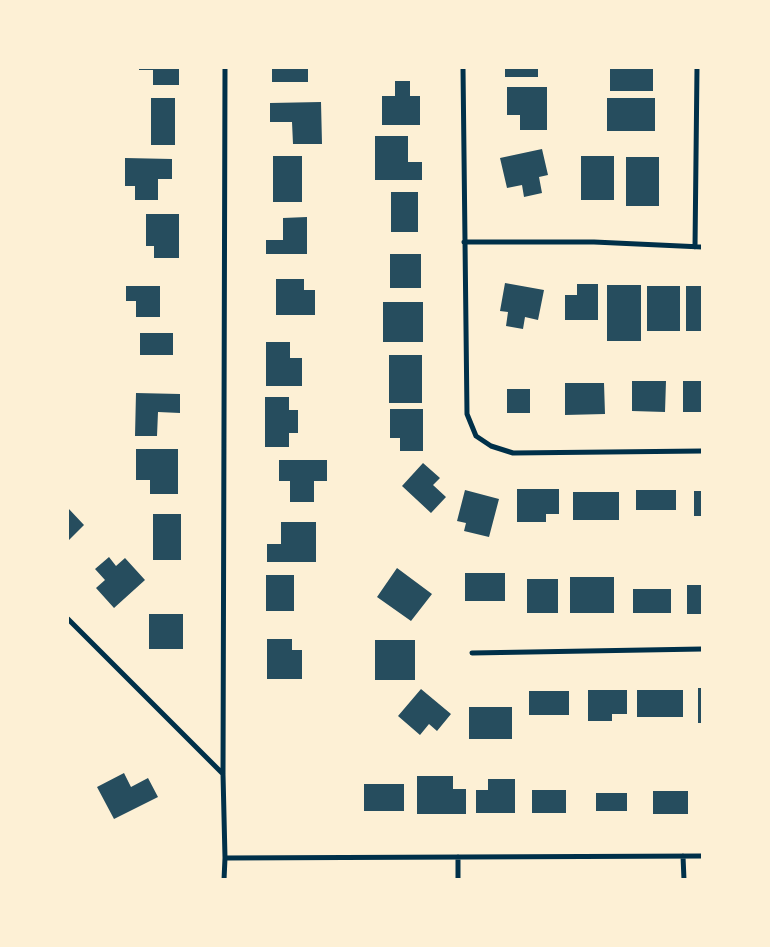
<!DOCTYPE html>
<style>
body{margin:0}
#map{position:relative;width:770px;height:947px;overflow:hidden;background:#fdf0d5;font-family:"Noto Serif",serif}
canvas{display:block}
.frame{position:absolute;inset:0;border:69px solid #fdf0d5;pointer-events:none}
</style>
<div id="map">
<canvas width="770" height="947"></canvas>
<div class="frame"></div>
</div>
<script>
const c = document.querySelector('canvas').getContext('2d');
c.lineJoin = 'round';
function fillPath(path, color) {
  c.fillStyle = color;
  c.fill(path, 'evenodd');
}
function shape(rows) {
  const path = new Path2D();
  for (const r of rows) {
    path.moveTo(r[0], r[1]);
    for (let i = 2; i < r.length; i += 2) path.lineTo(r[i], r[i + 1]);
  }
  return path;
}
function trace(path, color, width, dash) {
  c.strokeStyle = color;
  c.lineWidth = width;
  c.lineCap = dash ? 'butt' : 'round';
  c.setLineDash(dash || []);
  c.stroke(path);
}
const building = shape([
 [139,68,179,68,179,85,153,85,153,70,139,70],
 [272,68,308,68,308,82,272,82],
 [389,68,417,68,417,69,389,69],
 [505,68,538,68,538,77,505,77],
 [610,68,642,68,642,69,653,69,653,91,610,91],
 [395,81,410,81,410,96,420,96,420,125,382,125,382,96,395,96],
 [507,87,547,87,547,130,520,130,520,115,507,115],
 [151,98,175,98,175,145,151,145],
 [607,98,655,98,655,131,607,131],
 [321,102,322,144,293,144,292,122,270,122,270,103],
 [375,136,408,136,408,162,422,162,422,180,375,180],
 [542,149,548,175,539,177,542,193,524,197,522,185,507,188,500,158],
 [273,156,302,156,302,202,273,202],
 [581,156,614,156,614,200,581,200],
 [626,157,659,157,659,206,626,206],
 [125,158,172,159,172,179,158,179,158,200,135,200,135,186,125,186],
 [391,192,418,192,418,232,391,232],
 [146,214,179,214,179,258,154,258,154,246,146,246],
 [307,217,307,254,266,254,266,240,283,240,283,218],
 [390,254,421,254,421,288,390,288],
 [276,279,304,279,304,290,315,290,315,315,276,315],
 [505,283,544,290,538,320,525,317,523,329,506,326,508,312,500,311],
 [577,284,598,284,598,320,565,320,565,295,577,295],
 [607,285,641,285,641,341,607,341],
 [126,286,160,286,160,317,136,317,136,301,126,301],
 [647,286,680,286,680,331,647,331],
 [686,286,702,286,702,331,686,331],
 [383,302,423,302,423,342,383,342],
 [140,333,173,333,173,355,140,355],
 [266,342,290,342,290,358,302,358,302,386,266,386],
 [389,355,422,355,422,403,389,403],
 [632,381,666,381,665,412,632,411],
 [683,381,702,381,702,412,683,412],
 [565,383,604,383,605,414,565,415],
 [507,389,530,389,530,413,507,413],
 [136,393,180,394,180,413,158,412,157,436,135,436],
 [265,397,289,397,289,410,298,410,298,433,289,433,289,447,265,447],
 [390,409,423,409,423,451,400,451,400,438,390,438],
 [136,449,178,449,178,494,150,494,150,480,136,480],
 [279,460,327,460,327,481,314,481,314,502,290,502,290,481,279,481],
 [423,463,440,478,433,485,446,497,431,513,402,486],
 [517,489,559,489,559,514,546,514,546,522,517,522],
 [465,490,499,499,489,537,464,531,466,523,457,521],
 [636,490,676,490,676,510,636,510],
 [694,491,702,491,702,516,694,516],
 [573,492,619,492,619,520,573,520],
 [68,508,84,525,68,541],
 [153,514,181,514,181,560,153,560],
 [281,522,316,522,316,562,267,562,267,544,281,544],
 [109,557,116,566,125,558,145,580,114,608,96,588,105,580,95,569],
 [397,568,432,594,411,621,377,597],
 [465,573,505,573,505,601,465,601],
 [266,575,294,575,294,611,266,611],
 [570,577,614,577,614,613,570,613],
 [527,579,558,579,558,613,527,613],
 [687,585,702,585,702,614,687,614],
 [633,589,671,589,671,613,633,613],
 [149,614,183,614,183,649,149,649],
 [267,639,292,639,292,650,302,650,302,679,267,679],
 [375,640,415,640,415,680,375,680],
 [698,688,702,688,702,723,698,723],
 [421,689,451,714,437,731,429,724,420,735,398,716],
 [588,690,627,690,627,714,612,714,612,721,588,721],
 [637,690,683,690,683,717,637,717],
 [529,691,569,691,569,715,529,715],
 [469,707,512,707,512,739,469,739],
 [124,773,131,787,148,778,158,797,114,819,97,787],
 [417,776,453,776,453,789,466,789,466,814,417,814],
 [488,779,515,779,515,813,476,813,476,790,488,790],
 [364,784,404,784,404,811,364,811],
 [532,790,566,790,566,813,532,813],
 [653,791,688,791,688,814,653,814],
 [596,793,627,793,627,811,596,811]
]);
const minor = shape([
 [463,68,467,414,476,436,491,446,513,453,702,451],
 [464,242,594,242,702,247],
 [695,247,697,68],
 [68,619,223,774],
 [472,653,702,649],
 [683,856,684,880],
 [225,858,702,856],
 [224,880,225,858,223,774,225,68],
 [458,880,458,857]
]);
fillPath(building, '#264d5e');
trace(minor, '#003049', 5);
</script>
